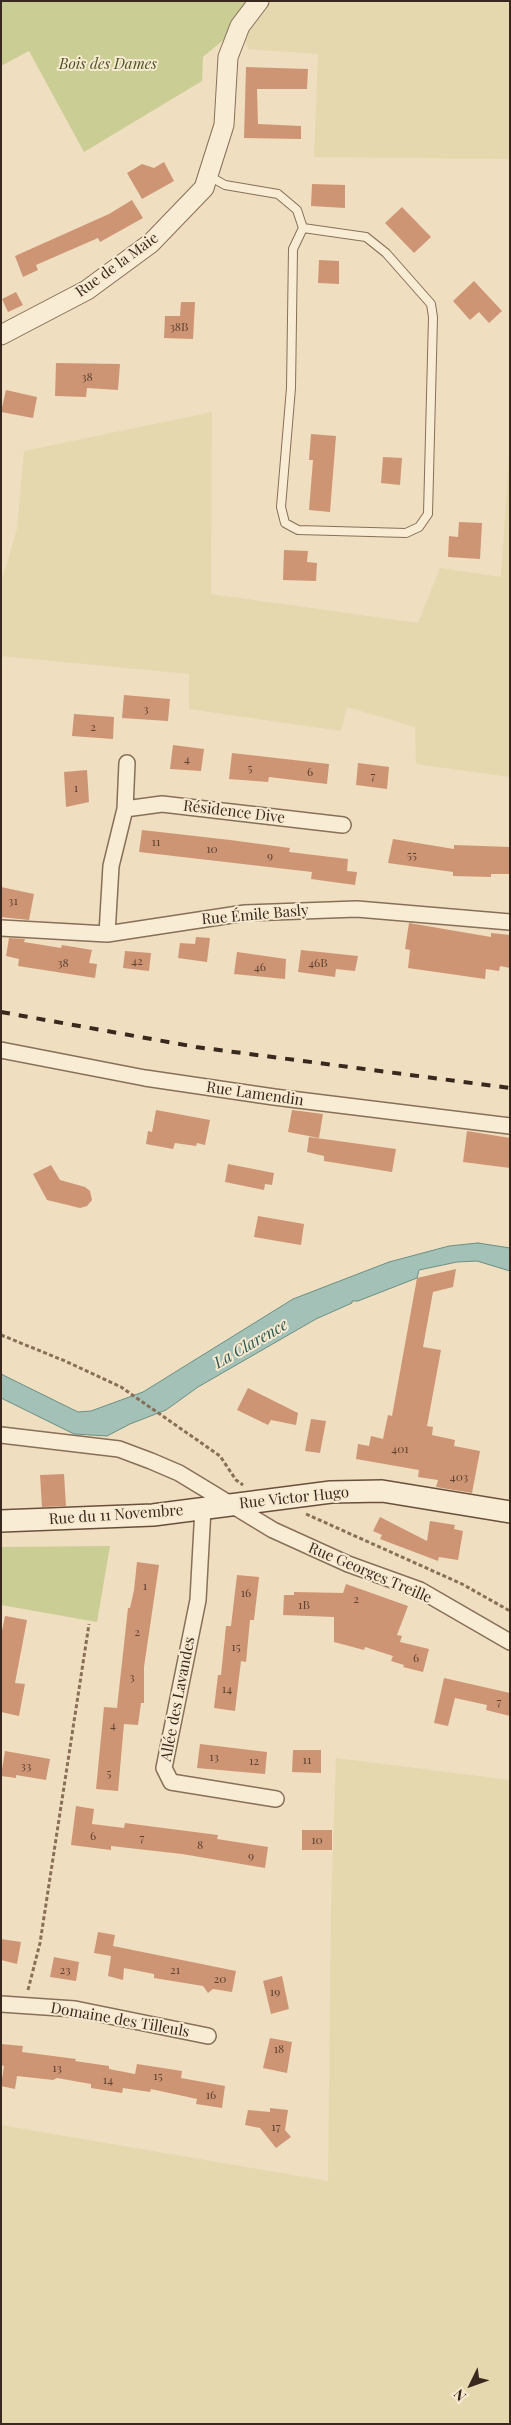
<!DOCTYPE html>
<meta charset="utf-8">
<style>
body{margin:0}
#map{position:relative;width:511px;height:2425px;overflow:hidden;background:#efdec0;font-family:"Playfair Display",serif}
canvas{display:block}
.frame{position:absolute;inset:0;border:2px solid #38281d;pointer-events:none}
.north{position:absolute;left:446px;top:2360px;width:50px;height:50px;-webkit-text-stroke:4px #f6e9d0;paint-order:stroke;rotate:228deg;font-size:14px;font-weight:700;line-height:20px;text-align:center;color:#38281d}
.north::after{content:'';display:block;margin:auto;width:18px;height:22px;background:#38281d;clip-path:polygon(50% 0,100% 100%,50% 72%,0 100%)}
</style>
<div id="map">
<canvas width="511" height="2425"></canvas>
<div class="frame"></div>
<div class="north">N</div>
</div>
<script>
const c = document.querySelector('canvas').getContext('2d');
c.lineJoin = 'round';
function fillPath(path, color) {
  c.fillStyle = color;
  c.fill(path, 'evenodd');
}
function shape(rows) {
  const path = new Path2D();
  for (const r of rows) {
    path.moveTo(r[0], r[1]);
    for (let i = 2; i < r.length; i += 2) path.lineTo(r[i], r[i + 1]);
  }
  return path;
}
function trace(path, color, width, dash) {
  c.strokeStyle = color;
  c.lineWidth = width;
  c.lineCap = dash ? 'butt' : 'round';
  c.setLineDash(dash || []);
  c.stroke(path);
}
function label(font, color, halo, rows, align = 'center') {
  c.font = font + ' "Playfair Display",serif';
  c.lineWidth = 4;
  c.setLineDash([]);
  c.textBaseline = 'middle';
  c.strokeStyle = halo;
  c.fillStyle = color;
  for (const [text, x, y, turn = 0] of rows) {
    c.save();
    c.translate(x, y);
    c.rotate((+turn || 0) * Math.PI / 180);
    c.textAlign = isNaN(turn) ? turn : align;
    if (halo) c.strokeText(text, 0, 0);
    c.fillText(text, 0, 0);
    c.restore();
  }
}
const farmland = shape([
 [259,1,510,1,510,159,314,157,318,54,248,49,240,26],
 [212,412,211,594,418,623,440,568,501,577,510,442,510,777,416,764,415,727,347,707,341,731,189,709,189,674,1,656,1,583,17,529,24,451],
 [336,1758,510,1780,510,2424,1,2424,1,2125,328,2181,331,1905]
]);
const green = shape([
 [1,1,259,1,240,26,203,57,202,81,84,152,29,51,1,66],
 [110,1546,97,1622,1,1605,1,1547]
]);
const water = shape([
 [478,1243,510,1248,510,1271,477,1261,457,1262,419,1270,417,1278,358,1301,352,1301,352,1303,316,1319,198,1387,166,1410,130,1424,107,1436,74,1434,1,1398,1,1374,78,1412,91,1411,143,1392,293,1299,389,1262,449,1246,478,1243]
]);
const building = shape([
 [246,67,308,69,307,89,257,89,258,124,301,126,301,139,244,138],
 [164,162,174,181,142,199,127,173,142,164,154,168],
 [312,184,345,185,345,208,311,206],
 [132,200,143,218,100,242,98,238,36,265,38,270,23,277,15,256,109,214],
 [402,207,431,237,414,253,385,223],
 [319,260,339,261,339,284,318,283],
 [474,281,502,311,489,323,479,312,470,320,453,301],
 [16,292,23,305,8,312,2,299],
 [181,302,195,302,193,339,164,338,165,316,180,316],
 [56,363,120,364,118,390,87,388,86,397,55,396],
 [6,390,37,397,33,418,1,412],
 [311,434,336,436,330,512,309,510,313,460,309,460],
 [383,457,402,458,400,485,381,483],
 [459,522,482,523,480,559,448,557,449,536,458,537],
 [284,550,308,551,307,562,317,563,316,581,283,580],
 [124,695,170,699,168,721,122,718],
 [74,714,114,717,113,739,72,736],
 [173,745,204,749,201,771,170,769],
 [232,753,329,764,327,784,269,777,268,782,229,779],
 [358,763,389,767,387,789,356,785],
 [87,770,89,802,66,807,64,772],
 [142,830,230,840,290,848,289,852,348,859,347,871,357,872,355,885,311,879,312,872,139,852],
 [393,839,454,849,454,845,510,847,510,874,491,874,491,877,453,876,453,872,388,863],
 [1,887,34,894,29,920,1,917],
 [409,923,491,937,491,933,510,935,510,968,500,966,499,971,486,969,485,979,408,968,410,950,405,949],
 [196,937,210,938,207,962,178,958,180,943,195,944],
 [9,938,25,939,24,942,61,948,62,945,92,950,89,963,97,964,95,978,18,966,19,959,6,956],
 [301,950,358,956,355,971,336,969,335,977,298,972],
 [125,951,151,953,149,971,123,968],
 [237,952,286,959,285,979,234,974],
 [156,1110,210,1120,205,1145,197,1143,196,1146,175,1143,173,1149,146,1144,148,1131,152,1132],
 [292,1110,323,1114,319,1138,288,1132],
 [467,1131,510,1138,510,1168,463,1162],
 [309,1137,396,1149,392,1172,324,1161,324,1156,307,1152],
 [228,1164,274,1173,272,1185,265,1184,264,1190,225,1182],
 [51,1165,60,1180,85,1187,90,1191,92,1200,87,1206,80,1208,47,1200,33,1174],
 [258,1216,304,1224,301,1245,254,1237],
 [456,1269,453,1287,433,1292,423,1347,441,1350,427,1426,433,1427,432,1435,455,1440,454,1446,480,1451,472,1493,436,1487,438,1480,418,1477,419,1470,356,1459,358,1444,369,1446,371,1436,383,1439,388,1415,392,1416,417,1278],
 [248,1388,298,1413,296,1425,271,1420,268,1425,237,1410],
 [311,1419,326,1421,320,1453,305,1451],
 [64,1474,66,1506,42,1507,40,1475],
 [380,1517,427,1541,430,1521,455,1525,454,1529,463,1531,458,1560,439,1557,438,1561,380,1539,382,1535,373,1531],
 [137,1562,159,1565,144,1667,144,1703,141,1703,138,1725,124,1724,118,1791,96,1789,104,1707,117,1708,128,1608,130,1608,134,1590],
 [237,1575,259,1577,254,1620,250,1620,246,1662,241,1661,235,1711,214,1708,218,1675,221,1675,226,1626,231,1626],
 [346,1584,408,1606,397,1635,402,1636,400,1642,429,1649,423,1672,403,1667,404,1665,391,1661,393,1656,365,1647,364,1650,334,1642,334,1617,283,1615,284,1595,294,1595,294,1592,343,1593],
 [5,1616,27,1620,15,1683,25,1684,19,1716,1,1712,1,1636],
 [444,1678,510,1693,510,1716,486,1710,487,1705,455,1698,448,1726,434,1723],
 [200,1744,267,1752,265,1774,197,1768],
 [293,1750,321,1750,321,1773,292,1772],
 [5,1751,50,1759,46,1780,16,1775,16,1778,1,1776],
 [76,1806,94,1809,92,1824,124,1828,125,1823,140,1825,218,1835,217,1839,268,1847,265,1868,182,1854,111,1846,111,1850,71,1845],
 [302,1830,332,1830,332,1850,302,1850],
 [98,1932,115,1935,113,1946,236,1971,232,1992,213,1989,208,1993,203,1986,154,1978,154,1974,124,1968,123,1980,108,1976,111,1956,94,1953],
 [1,1939,21,1942,17,1964,1,1960],
 [54,1957,79,1962,76,1981,50,1977],
 [282,1976,289,2009,271,2014,263,1981],
 [270,2038,292,2042,287,2073,263,2068],
 [1,2044,23,2046,22,2052,76,2059,75,2061,109,2066,109,2069,135,2074,137,2064,182,2071,181,2078,225,2086,222,2108,196,2104,197,2099,151,2089,150,2092,123,2088,122,2093,91,2088,91,2084,57,2078,53,2080,17,2076,15,2089,1,2086,4,2066,1,2065],
 [270,2108,288,2110,285,2130,291,2137,276,2148,260,2128,245,2125,248,2110,270,2112]
]);
const path = shape([
 [1,1335,65,1361,121,1387,220,1456,236,1480,243,1485],
 [306,1514,462,1584,510,1611],
 [28,1990,40,1943,89,1624]
]);
const service = shape([
 [209,176,225,185,278,194,297,210,303,228,293,249,291,388,281,507,285,523,298,530,406,533,419,527,428,514,433,317,431,304,386,253,366,237,303,228]
]);
const minor = shape([
 [125,809,162,804,343,825],
 [1,928,107,934,245,913,357,909,510,922],
 [107,934,111,866,125,809,127,763],
 [1,1050,145,1078,274,1097,510,1126],
 [1,1435,119,1449,151,1461,179,1473,273,1530,348,1564,420,1590,510,1642],
 [203,1508,198,1600,164,1768,171,1782,276,1799],
 [1,2004,75,2009,208,2036]
]);
const tertiary = shape([
 [1,335,87,290,151,243,204,188,224,125,228,57,240,26,259,1]
]);
const secondary = shape([
 [1,1521,153,1515,331,1492,382,1491,510,1512]
]);
const rail = shape([
 [1,1012,196,1047,510,1088]
]);
const numberNames = [
 ["38B",179,327],
 ["38",87,377],
 ["3",146,709],
 ["2",93,727],
 ["4",187,759],
 ["5",250,768],
 ["6",310,772],
 ["7",373,776],
 ["1",76,788],
 ["11",156,842],
 ["10",212,849],
 ["55",412,855],
 ["9",270,856],
 ["31",13,901],
 ["42",137,961],
 ["38",63,963],
 ["46B",318,963],
 ["46",260,967],
 ["401",400,1449],
 ["403",459,1477],
 ["1",145,1586],
 ["16",246,1593],
 ["2",356,1599],
 ["1B",304,1605],
 ["2",137,1632],
 ["15",236,1647],
 ["6",416,1658],
 ["3",132,1677],
 ["14",227,1689],
 ["7",499,1702],
 ["4",113,1725],
 ["13",214,1757],
 ["11",307,1760],
 ["12",254,1761],
 ["33",26,1766],
 ["5",109,1773],
 ["6",93,1836],
 ["7",142,1838],
 ["10",317,1840],
 ["8",200,1845],
 ["9",251,1856],
 ["23",65,1970],
 ["21",175,1970],
 ["20",220,1979],
 ["19",275,1992],
 ["18",279,2049],
 ["13",57,2068],
 ["15",158,2076],
 ["14",108,2080],
 ["16",211,2095],
 ["17",276,2127]
];
const parkNames = [
 ["Bois des Dames",108,64]
];
const streetNames = [
 ["Rue de la Maie",117,265,-36],
 ["Résidence Dive",234,812,7],
 ["Rue Émile Basly",255,915,-5],
 ["Rue Lamendin",255,1094,8],
 ["Rue Victor Hugo",294,1498,-6],
 ["Rue du 11 Novembre",116,1515,-4],
 ["Rue Georges Treille",370,1573,23],
 ["Allée des Lavandes",178,1699,-79],
 ["Domaine des Tilleuls",120,2020,10]
];
const waterNames = [
 ["La Clarence",251,1344,-30]
];
fillPath(farmland, '#e5d8ae');
fillPath(green, '#cacd94');
fillPath(water, '#a3c1b6');
trace(water, '#6a8f84', 1);
fillPath(building, '#ce9575');
trace(service, '#886f58', 10);
trace(minor, '#886f58', 18);
trace(tertiary, '#886f58', 21);
trace(secondary, '#6a503b', 24);
trace(path, '#886f58', 3, [4, 2.5]);
trace(service, '#f9ecd4', 8);
trace(minor, '#f9ecd4', 15);
trace(tertiary, '#f9ecd4', 19);
trace(secondary, '#f9ecd4', 21);
trace(rail, '#38281d', 4, [9, 9]);
label('12px', '#5e4333', null, numberNames);
label('italic 15px', '#4b5523', '#f6e9d0', parkNames);
label('15px', '#38281d', '#f6e9d0', streetNames);
label('italic 16px', '#2b5852', '#f6e9d0', waterNames);
</script>
